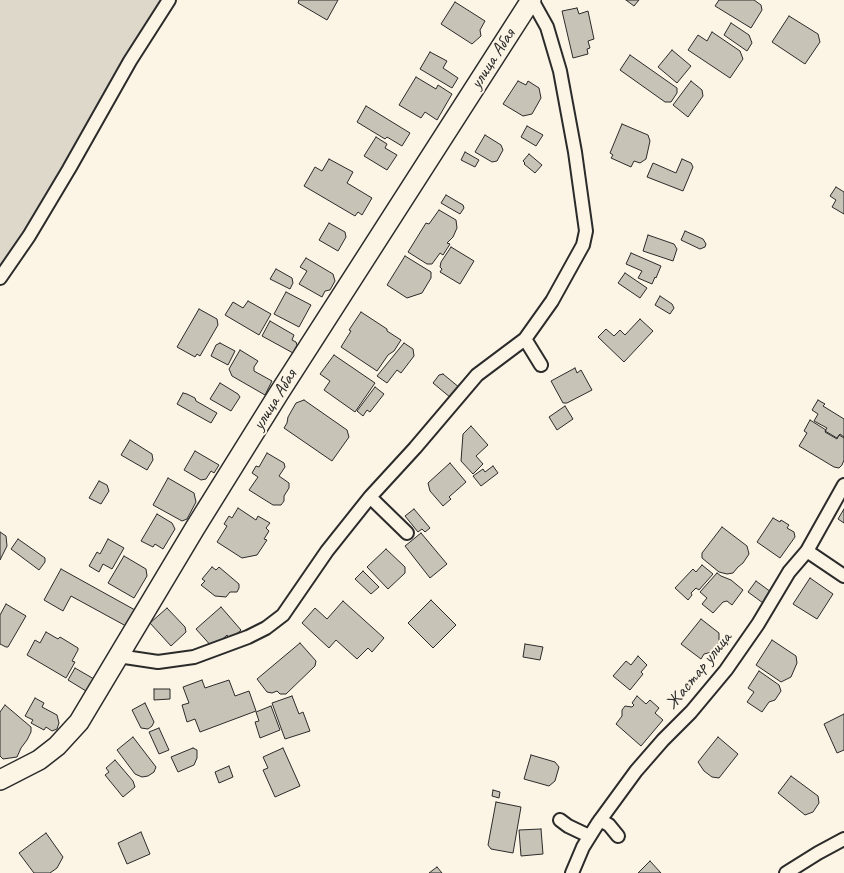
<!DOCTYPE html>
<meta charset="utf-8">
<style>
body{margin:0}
canvas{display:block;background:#fcf5e5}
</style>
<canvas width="844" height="873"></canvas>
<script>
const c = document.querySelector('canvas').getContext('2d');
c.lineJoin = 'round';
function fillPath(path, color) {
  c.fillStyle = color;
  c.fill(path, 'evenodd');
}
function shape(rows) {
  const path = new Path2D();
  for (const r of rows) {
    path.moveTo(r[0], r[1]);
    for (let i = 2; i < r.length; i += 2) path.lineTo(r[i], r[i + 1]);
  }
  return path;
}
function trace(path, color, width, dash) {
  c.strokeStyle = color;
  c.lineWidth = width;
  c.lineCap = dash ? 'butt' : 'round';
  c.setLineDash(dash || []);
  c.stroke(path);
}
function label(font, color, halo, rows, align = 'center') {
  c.font = font + ' Caveat,sans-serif';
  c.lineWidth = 4;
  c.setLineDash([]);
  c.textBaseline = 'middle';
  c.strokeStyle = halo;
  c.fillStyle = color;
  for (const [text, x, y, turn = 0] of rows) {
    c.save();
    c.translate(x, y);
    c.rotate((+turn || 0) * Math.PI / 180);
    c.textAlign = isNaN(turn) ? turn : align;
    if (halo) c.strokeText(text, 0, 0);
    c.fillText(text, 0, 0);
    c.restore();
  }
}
const green = shape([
 [0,0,176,0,162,24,54,195,0,284]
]);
const building = shape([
 [299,0,338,0,327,20,298,3,299,0],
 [626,0,639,0,634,6,626,0],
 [719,0,754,0,761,5,762,10,751,28,715,6,719,0],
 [455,2,485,21,480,30,481,36,472,44,441,24,455,2],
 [577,8,579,14,588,11,594,39,588,41,590,48,587,49,588,54,573,58,562,11,577,8],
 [789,16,818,34,820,42,805,64,772,42,789,16],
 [731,23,749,35,752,43,747,51,724,35,731,23],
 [712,32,740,51,743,59,730,78,688,50,698,35,707,41,712,32],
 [672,50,691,66,677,83,658,67,672,50],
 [430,52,447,61,443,68,458,78,452,88,420,69,430,52],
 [630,55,677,88,677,93,671,102,665,102,620,70,630,55],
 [416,77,436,89,438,85,452,94,437,120,425,112,421,118,399,105,416,77],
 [518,81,526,85,528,81,539,88,541,98,532,114,523,116,503,104,518,81],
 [691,81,702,90,703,96,688,117,673,105,691,81],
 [366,106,410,133,402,146,387,137,385,139,357,122,366,106],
 [622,124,648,135,650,141,646,159,640,163,634,161,631,167,611,158,613,155,610,153,622,124],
 [527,126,543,135,536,146,521,137,527,126],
 [485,135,501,145,503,150,497,161,492,162,475,152,485,135],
 [376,137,387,144,385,148,397,155,387,170,364,156,376,137],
 [465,152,479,160,475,167,461,160,465,152],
 [529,154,542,165,535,173,524,164,525,163,523,161,529,154],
 [329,159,353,172,347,183,372,198,362,215,358,212,355,216,304,186,315,167,322,171,329,159],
 [682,159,691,163,693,167,683,191,647,177,653,163,676,173,682,159],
 [836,187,844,192,844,214,832,207,836,200,830,196,836,187],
 [446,195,463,205,464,208,460,214,441,203,446,195],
 [439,210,456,220,457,228,453,237,447,243,450,244,443,255,440,253,432,264,427,264,408,252,426,223,429,224,439,210],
 [329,223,345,232,346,237,338,251,319,240,329,223],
 [685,231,703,239,706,244,705,247,700,249,681,240,685,231],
 [648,235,674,244,677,249,673,261,643,251,648,235],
 [451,247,474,261,460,284,440,272,442,269,440,267,441,262,451,247],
 [631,253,661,266,656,278,655,277,652,284,638,278,642,271,626,264,631,253],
 [405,256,431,272,431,278,422,293,407,298,387,285,405,256],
 [306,258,333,274,335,281,330,290,325,291,322,297,299,284,307,271,300,267,306,258],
 [276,269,292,278,293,283,290,289,270,279,276,269],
 [625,273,647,288,640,298,618,283,625,273],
 [286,292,311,305,299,327,274,314,286,292],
 [660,296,672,304,674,308,670,314,655,305,660,296],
 [248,301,271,314,259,335,225,315,233,302,243,308,248,301],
 [199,309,217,319,218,325,200,356,197,354,195,357,177,347,199,309],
 [361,312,387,329,387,331,401,340,394,351,388,355,377,371,341,347,351,331,349,330,361,312],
 [640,319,653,331,624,362,598,337,606,329,614,336,620,330,625,335,640,319],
 [270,321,294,335,292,340,296,342,297,345,293,353,262,336,270,321],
 [220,343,235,351,228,365,211,356,216,345,220,343],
 [404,343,413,349,414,356,401,373,397,370,387,383,377,376,404,343],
 [240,350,258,361,254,367,254,371,272,381,265,395,232,376,229,369,240,350],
 [334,355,375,383,355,412,324,390,330,381,320,374,334,355],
 [575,368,577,373,581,370,592,390,567,403,563,403,551,381,575,368],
 [443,374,460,388,451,398,433,383,439,375,443,374],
 [220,383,238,394,240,397,231,411,210,399,220,383],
 [375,387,384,394,370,412,367,410,363,416,357,411,375,387],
 [183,393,187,394,195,398,196,401,217,413,211,423,177,404,183,393],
 [304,400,347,430,349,437,332,461,284,428,287,423,288,417,296,403,304,400],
 [818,400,825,404,823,406,844,419,844,437,840,434,837,438,825,431,827,428,814,421,818,414,812,410,818,400],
 [565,406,573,419,557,430,549,417,565,406],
 [810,420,826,430,825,432,837,439,839,435,844,438,844,460,842,465,839,468,834,467,799,446,807,433,804,431,810,420],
 [471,426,488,445,476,456,483,464,473,474,461,461,463,434,471,426],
 [130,440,152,454,153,460,147,470,121,455,130,440],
 [195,451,219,465,214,473,211,471,206,479,201,480,184,470,195,451],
 [267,453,284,463,285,467,279,476,289,483,289,488,284,496,284,501,281,505,273,505,249,490,258,477,252,473,256,466,259,467,267,453],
 [450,463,466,482,449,497,451,499,443,506,430,491,428,483,450,463],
 [493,466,498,473,481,486,473,476,483,469,485,472,493,466],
 [168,478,194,493,196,502,187,519,182,521,153,505,168,478],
 [99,481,107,485,109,491,101,504,89,498,99,481],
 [238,508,256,520,258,516,270,523,266,528,269,531,264,539,267,540,257,555,242,558,217,542,227,526,224,524,229,516,232,518,238,508],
 [414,509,430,528,425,532,422,529,418,532,405,516,414,509],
 [844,509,844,523,838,519,844,509],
 [157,514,172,523,175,529,163,549,155,544,153,547,141,541,157,514],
 [773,518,780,522,781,520,789,525,787,528,794,532,795,537,780,558,757,542,773,518],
 [722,527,747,546,749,554,743,563,738,567,733,573,727,574,719,572,702,558,702,553,722,527],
 [0,532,6,536,7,546,0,560,0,532],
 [421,533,447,564,430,578,405,546,421,533],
 [18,539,45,558,45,562,39,570,11,549,18,539],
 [108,539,124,548,112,569,103,564,99,572,89,566,97,552,100,554,108,539],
 [386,549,405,567,405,573,388,589,367,567,386,549],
 [124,556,146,569,147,576,134,598,108,583,124,556],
 [702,565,713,574,699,590,696,588,691,593,692,595,688,600,675,588,693,569,696,572,702,565],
 [212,567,216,570,219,567,239,584,239,588,237,592,230,592,226,597,215,596,201,585,205,581,202,579,212,567],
 [61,569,135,610,126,626,71,596,63,611,44,600,61,569],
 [363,571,379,587,371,594,355,579,363,571],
 [717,573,721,576,731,580,743,590,732,605,727,601,723,602,713,613,702,604,707,598,700,592,717,573],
 [810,578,833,594,817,619,793,604,810,578],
 [756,581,771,592,768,603,763,603,748,592,756,581],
 [431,600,456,625,433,648,408,623,431,600],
 [343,601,384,638,372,652,368,648,357,659,336,640,329,648,302,623,315,608,327,619,343,601],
 [6,604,26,616,8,647,6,647,0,644,0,615,6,604],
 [221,607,241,630,230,640,227,635,213,648,196,629,221,607],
 [167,608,185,627,186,632,171,646,150,623,167,608],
 [701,619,719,633,719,642,712,652,704,654,701,659,681,644,701,619],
 [46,632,58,639,60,637,78,648,78,650,72,661,75,662,66,678,27,655,35,640,40,643,46,632],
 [772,640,796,656,797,663,791,677,781,682,756,665,772,640],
 [300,643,316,661,315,666,286,694,280,694,277,691,272,693,267,692,257,679,300,643],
 [525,644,543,647,540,660,523,657,525,644],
 [638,656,647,665,641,672,643,674,630,690,613,676,626,661,631,665,638,656],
 [75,668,94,679,86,691,68,680,75,668],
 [759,671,779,685,781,691,775,700,769,702,762,712,747,702,754,692,748,688,759,671],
 [202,680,205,688,229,680,235,696,249,691,256,711,200,732,195,719,187,722,182,705,189,703,183,687,202,680],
 [154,689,170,689,170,699,154,700,154,689],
 [292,696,299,714,303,712,310,731,285,739,272,703,292,696],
 [637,696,646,704,650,700,659,708,655,713,663,720,641,746,616,724,622,716,622,710,625,706,632,707,634,705,632,703,637,696],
 [35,698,44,703,42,707,57,715,59,723,57,729,52,731,46,727,44,730,31,723,33,720,25,716,35,698],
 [145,703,154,722,152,726,148,729,141,728,132,710,145,703],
 [5,705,31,727,31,732,27,740,21,748,17,757,3,759,0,756,0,712,5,705],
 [271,706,280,730,260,738,255,722,259,721,256,712,271,706],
 [844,714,844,750,837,753,824,724,844,714],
 [159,728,169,750,159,754,149,732,159,728],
 [133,737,156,767,154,772,148,776,142,777,135,774,117,750,133,737],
 [718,737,738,754,719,778,712,777,704,771,698,762,718,737],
 [193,748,197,750,197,758,194,765,178,772,171,757,193,748],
 [283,748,300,786,275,797,263,770,268,768,263,757,283,748],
 [531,755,555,762,559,767,555,781,549,786,524,779,531,755],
 [115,760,133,781,135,787,123,797,105,775,109,772,106,768,115,760],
 [229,766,233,777,219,783,215,772,229,766],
 [791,776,818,796,819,803,813,812,805,815,778,793,791,776],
 [493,790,500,792,499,798,492,796,493,790],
 [496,802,521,807,513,853,491,849,488,845,496,802],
 [541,829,543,854,521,856,519,830,541,829],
 [141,832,150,854,127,864,118,843,141,832],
 [46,833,63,857,57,868,50,873,34,873,19,853,46,833],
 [650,861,661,873,638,873,650,861],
 [437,867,442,873,429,873,437,867]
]);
const minor = shape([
 [0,278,29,236,69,169,130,61,169,0],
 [525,339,541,365],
 [370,497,407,533],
 [807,551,844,576],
 [118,656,158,662,194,657,248,637,266,628,283,615,327,551,370,497,415,448,477,375,525,339,552,301,583,245,586,231,575,152,560,71,547,27,532,0],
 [560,820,568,826,589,836],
 [600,820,609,825,618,836],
 [572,873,583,847,598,823,636,771,663,740,691,712,726,670,758,624,789,572,807,551,844,485],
 [786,873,818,853,844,839]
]);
const secondary = shape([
 [0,780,39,760,57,746,79,722,195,528,279,393,531,0]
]);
const streetNames = [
 ["улица Абая",493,59,-57],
 ["улица Абая",275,400,-58],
 ["Жастар улица",699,671,-51]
];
fillPath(green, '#ded8ca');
fillPath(building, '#c8c3b7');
trace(building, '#2b2b2b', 1);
trace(minor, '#2b2b2b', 16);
trace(secondary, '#2b2b2b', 22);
trace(minor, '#fcf5e5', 12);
trace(secondary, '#fcf5e5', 19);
label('18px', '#2b2b2b', '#fcf5e5', streetNames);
</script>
